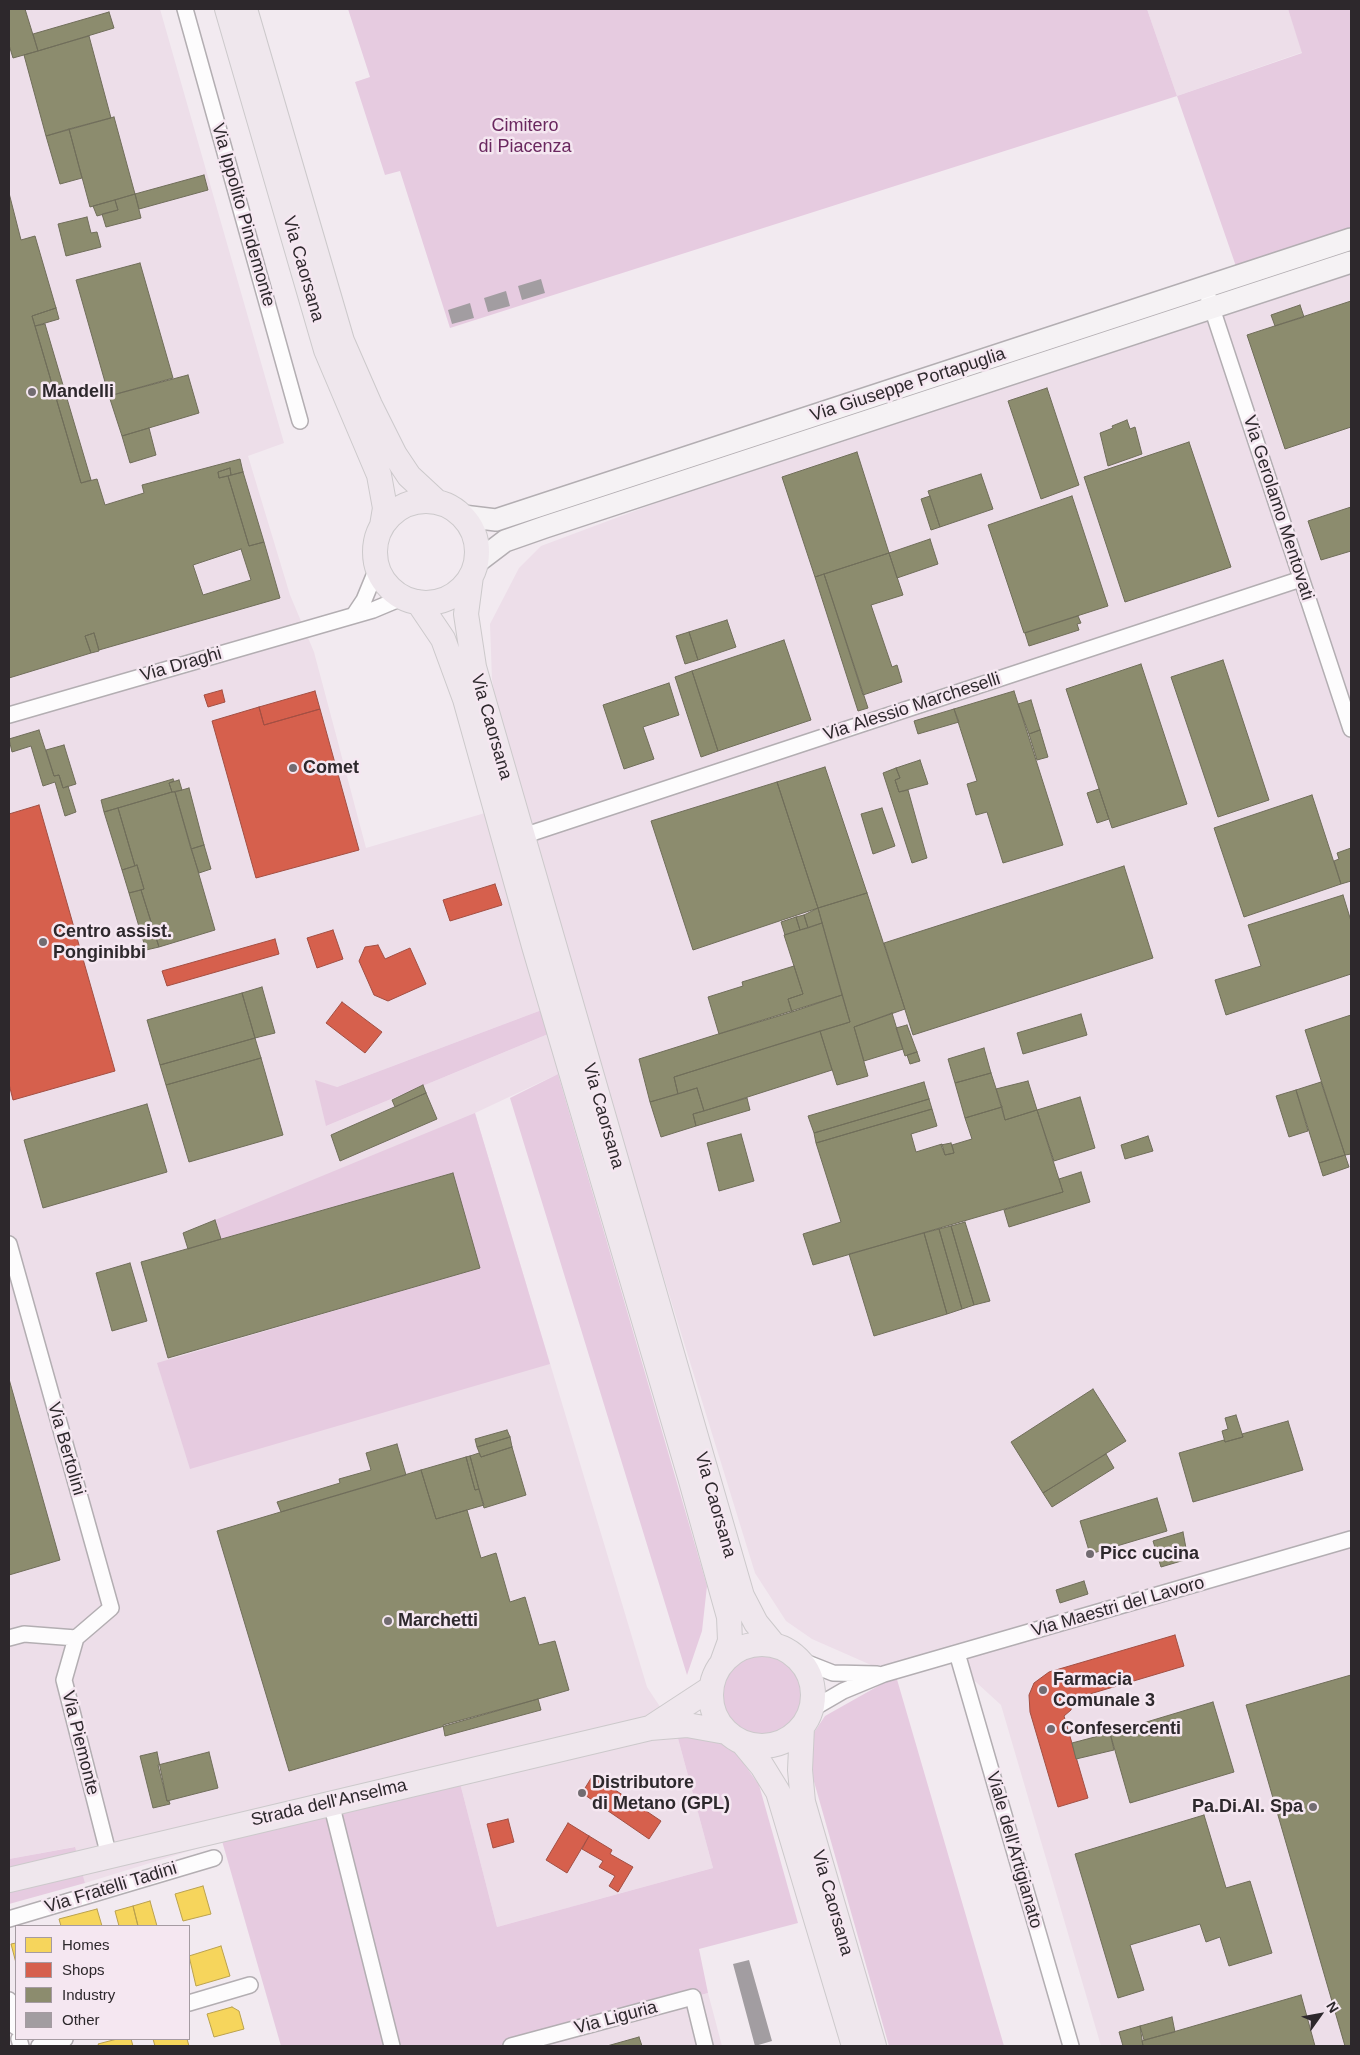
<!DOCTYPE html>
<style>
body{margin:0}
#map{position:relative;width:1360px;height:2055px;overflow:hidden;background:#f2eaf0;font-family:Helvetica,sans-serif}
canvas{display:block}
.frame{position:absolute;inset:0;border:10px solid #2d282c;pointer-events:none}
.legend{position:absolute;left:15px;top:1925px;width:175px;height:115px;box-sizing:border-box;background:#f5e7f1;border:1px solid #a59ba2;margin:0;padding:6px 9px;list-style:none;font-size:15px;color:#2d282c}
.legend li{display:flex;align-items:center;gap:10px;height:25px}
.legend b{width:25px;border:1px solid #a59ba2}
.north{position:absolute;left:1295px;top:1990px;width:50px;height:50px;-webkit-text-stroke:4px #f5e7f1;paint-order:stroke;rotate:58deg;font-size:14px;font-weight:700;line-height:20px;text-align:center;color:#2d282c}
.north::after{content:'';display:block;margin:auto;width:18px;height:22px;background:#2d282c;clip-path:polygon(50% 0,100% 100%,50% 72%,0 100%)}
</style>
<div id="map">
<canvas width="1360" height="2055"></canvas>
<div class="frame"></div>
<ul class="legend">
<li><b style="height:14px;background:#f6d55c"></b>Homes</li>
<li><b style="height:14px;background:#d6604d"></b>Shops</li>
<li><b style="height:14px;background:#8c8c6e"></b>Industry</li>
<li><b style="height:14px;background:#a29da1"></b>Other</li>
</ul>
<div class="north">N</div>
</div>
<script>
const c = document.querySelector('canvas').getContext('2d');
c.lineJoin = 'round';
function fillPath(path, color) {
  c.fillStyle = color;
  c.fill(path, 'evenodd');
}
function shape(rows) {
  const path = new Path2D();
  for (const r of rows) {
    if (r.length === 3) {
      path.moveTo(r[0] + r[2], r[1]);
      path.arc(r[0], r[1], r[2], 0, 2 * Math.PI);
      continue;
    }
    path.moveTo(r[0], r[1]);
    for (let i = 2; i < r.length; i += 2) path.lineTo(r[i], r[i + 1]);
  }
  return path;
}
function trace(path, color, width, dash) {
  c.strokeStyle = color;
  c.lineWidth = width;
  c.lineCap = dash ? 'butt' : 'round';
  c.setLineDash(dash || []);
  c.stroke(path);
}
function label(font, color, halo, rows, align = 'center') {
  c.font = font + ' Helvetica,sans-serif';
  c.lineWidth = 5;
  c.setLineDash([]);
  c.textBaseline = 'middle';
  c.strokeStyle = halo;
  c.fillStyle = color;
  for (const [text, x, y, turn = 0] of rows) {
    c.save();
    c.translate(x, y);
    c.rotate((+turn || 0) * Math.PI / 180);
    c.textAlign = isNaN(turn) ? turn : align;
    if (halo) c.strokeText(text, 0, 0);
    c.fillText(text, 0, 0);
    c.restore();
  }
}
const built = shape([
 [9,9,160,9,284,443,248,456,290,595,314,652,366,848,485,813,547,1008,337,1087,326,1126,553,1032,558,1074,475,1113,647,1687,676,1731,713,1868,497,1927,460,1783,222,1841,85,1883,74,1847,9,1859],
 [1147,9,1288,9,1303,52,1177,96],
 [1351,249,1351,2046,1101,2046,1001,1705,954,1662,896,1676,812,1639,786,1621,755,1573,628,1161,500,729,492,679,490,624,519,568,541,546,1210,296],
 [708,1993,722,2046,511,2046]
]);
const green = shape([
 [348,9,1147,9,1177,96,1302,53,1288,9,1351,9,1351,238,1239,275,1177,96,450,328,400,171,385,175,355,82,370,77],
 [547,1008,553,1032,326,1126,315,1080,337,1087],
 [558,1074,707,1586,702,1631,687,1675,510,1098],
 [475,1113,550,1364,190,1469,157,1363,480,1268,452,1173,221,1239,215,1220],
 [763,1695,45],
 [896,1676,1004,2046,889,2046,809,1764,811,1737,825,1716],
 [676,1731,732,1747,759,1785,798,1923,699,1949,708,1993,511,2046,281,2046,222,1841,460,1783,497,1927,713,1868],
 [75,1847,85,1883,9,1904,9,1859]
]);
const homes = shape([
 [203,1886,211,1914,183,1921,175,1894,203,1886],
 [150,1901,157,1926,138,1926,133,1906,150,1901],
 [133,1906,138,1926,119,1926,115,1911,133,1906],
 [97,1909,102,1926,61,1926,59,1919,97,1909],
 [16,1943,16,1963,11,1944,16,1943],
 [221,1946,230,1976,196,1986,189,1956,221,1946],
 [232,2007,239,2011,244,2029,214,2037,207,2014,232,2007],
 [117,2039,131,2039,133,2046,99,2046,98,2044,117,2039],
 [153,2039,187,2039,189,2046,155,2046,153,2039]
]);
const shops = shape([
 [222,690,225,702,208,707,204,695,222,690],
 [315,691,320,709,264,725,259,707,315,691],
 [259,707,264,725,320,709,359,850,256,878,212,721,259,707],
 [39,805,115,1071,13,1100,9,1084,9,814,39,805],
 [495,884,502,905,450,921,443,900,495,884],
 [333,930,343,959,317,968,307,938,333,930],
 [275,939,279,954,167,986,162,971,275,939],
 [378,945,385,959,410,948,426,984,388,1001,374,995,359,961,365,947,378,945],
 [342,1002,382,1032,365,1053,326,1023,342,1002],
 [1175,1635,1184,1666,1073,1699,1071,1710,1064,1716,1088,1798,1058,1807,1030,1712,1029,1695,1034,1683,1049,1672,1175,1635],
 [593,1775,661,1821,649,1839,582,1793,593,1775],
 [508,1819,514,1842,493,1848,487,1824,508,1819],
 [568,1823,589,1836,567,1873,546,1860,568,1823],
 [589,1836,612,1850,610,1854,633,1867,618,1892,609,1886,615,1876,599,1867,603,1861,582,1849,589,1836]
]);
const industry = shape([
 [9,9,25,9,38,51,13,58,9,45,9,9],
 [109,12,114,28,38,51,33,34,109,12],
 [89,36,111,118,46,136,24,55,89,36],
 [114,117,135,194,90,207,69,129,114,117],
 [69,129,82,178,60,184,46,136,69,129],
 [204,175,208,190,139,209,135,194,204,175],
 [9,193,21,240,35,236,56,308,32,316,81,483,97,479,105,505,144,493,142,485,240,459,243,472,231,475,230,468,218,472,219,478,228,476,249,546,264,542,280,598,99,650,94,633,85,636,91,653,9,678,9,193],
 [241,549,251,580,203,595,193,565,241,549],
 [135,194,141,218,106,227,102,214,118,210,115,200,135,194],
 [115,200,118,210,97,216,93,206,115,200],
 [87,217,91,233,97,232,101,247,66,256,58,224,87,217],
 [140,263,173,378,109,396,76,280,140,263],
 [1351,301,1351,427,1285,449,1247,335,1351,301],
 [1300,305,1304,317,1275,326,1271,315,1300,305],
 [56,308,59,319,35,326,32,316,56,308],
 [45,324,91,480,81,483,35,326,45,324],
 [188,375,199,413,122,436,109,396,188,375],
 [1047,388,1079,485,1041,499,1008,401,1047,388],
 [1127,420,1130,429,1135,427,1142,454,1108,466,1100,433,1113,428,1112,426,1127,420],
 [149,428,156,455,130,463,122,436,149,428],
 [1189,442,1231,567,1125,602,1084,477,1189,442],
 [857,452,889,553,815,577,782,477,857,452],
 [230,468,231,475,219,478,218,472,230,468],
 [243,472,264,542,249,546,228,476,243,472],
 [981,474,993,509,940,527,928,491,981,474],
 [930,496,940,527,931,530,921,499,930,496],
 [1072,496,1108,606,1024,633,988,525,1072,496],
 [1351,507,1351,551,1321,560,1308,521,1351,507],
 [930,539,938,564,897,578,889,553,930,539],
 [889,553,903,595,871,605,892,667,897,665,902,682,863,695,824,574,889,553],
 [824,574,868,708,858,711,815,577,824,574],
 [1078,616,1081,623,1077,624,1079,630,1029,646,1025,633,1078,616],
 [727,620,736,647,698,660,689,632,727,620],
 [689,632,698,660,685,664,676,636,689,632],
 [94,633,99,651,91,653,85,636,94,633],
 [784,640,811,720,718,751,692,671,784,640],
 [1223,660,1269,800,1218,817,1171,677,1223,660],
 [1141,664,1187,804,1112,828,1066,689,1141,664],
 [692,671,718,751,701,757,675,677,692,671],
 [669,683,679,715,643,727,654,759,624,769,603,705,669,683],
 [1014,691,1063,845,1003,863,987,812,976,815,967,784,977,781,954,709,1014,691],
 [1031,700,1040,730,1029,734,1018,704,1031,700],
 [954,709,959,722,918,734,914,721,954,709],
 [39,730,54,776,59,775,63,788,68,786,76,812,65,816,55,782,43,786,31,746,12,752,9,739,39,730],
 [1040,730,1048,757,1037,760,1029,734,1040,730],
 [64,745,76,784,63,788,59,775,54,776,46,750,64,745],
 [920,760,928,784,899,792,895,780,900,778,896,768,920,760],
 [825,767,867,893,818,908,777,782,825,767],
 [896,768,900,778,895,780,899,792,908,790,927,858,912,863,883,773,896,768],
 [173,779,174,781,169,783,172,792,104,812,101,800,173,779],
 [179,780,182,790,172,792,169,783,179,780],
 [777,782,818,908,693,950,651,821,777,782],
 [189,788,204,845,191,849,175,792,189,788],
 [1099,789,1109,819,1097,823,1087,793,1099,789],
 [172,792,175,792,215,930,159,947,141,890,144,889,137,865,135,866,118,808,172,792],
 [1312,795,1341,884,1244,917,1214,828,1312,795],
 [118,808,135,866,122,870,104,812,118,808],
 [882,808,895,846,873,854,861,814,882,808],
 [204,845,211,869,199,873,191,849,204,845],
 [1351,848,1351,881,1341,884,1334,861,1339,859,1337,853,1351,848],
 [137,865,144,889,129,893,122,870,137,865],
 [1124,866,1153,958,913,1035,884,943,1124,866],
 [141,890,159,947,146,950,129,893,141,890],
 [867,893,905,1009,854,1027,868,1076,837,1085,820,1031,850,1022,818,908,867,893],
 [1343,895,1351,921,1351,974,1226,1015,1215,980,1261,966,1248,925,1343,895],
 [818,908,822,923,808,928,804,915,818,908],
 [804,915,808,928,800,930,796,917,804,915],
 [796,917,800,930,785,935,781,922,796,917],
 [822,923,842,995,792,1012,788,999,803,994,784,935,822,923],
 [794,966,803,994,788,999,792,1012,719,1034,708,997,743,986,742,982,794,966],
 [262,987,275,1033,255,1038,242,993,262,987],
 [242,993,255,1038,160,1065,147,1020,242,993],
 [842,995,850,1022,674,1077,678,1094,650,1102,639,1059,842,995],
 [892,1013,903,1049,864,1061,854,1027,892,1013],
 [1081,1014,1087,1035,1023,1054,1017,1033,1081,1014],
 [1351,1015,1351,1154,1345,1155,1305,1030,1351,1015],
 [907,1025,917,1052,905,1056,896,1028,907,1025],
 [820,1031,832,1070,704,1111,697,1088,678,1094,674,1077,820,1031],
 [255,1038,261,1058,166,1085,160,1065,255,1038],
 [984,1048,991,1073,955,1083,948,1059,984,1048],
 [917,1052,920,1061,910,1064,907,1055,917,1052],
 [261,1058,283,1135,189,1162,166,1085,261,1058],
 [991,1073,1002,1107,965,1118,955,1083,991,1073],
 [1028,1081,1037,1110,1005,1120,996,1089,1028,1081],
 [924,1082,929,1099,814,1133,808,1116,924,1082],
 [1321,1082,1345,1155,1319,1163,1296,1090,1321,1082],
 [423,1085,426,1093,395,1107,392,1100,423,1085],
 [697,1088,704,1111,693,1114,696,1126,661,1137,650,1102,697,1088],
 [1296,1090,1308,1131,1289,1137,1276,1096,1296,1090],
 [426,1093,437,1119,340,1161,331,1135,426,1093],
 [1080,1097,1095,1148,1054,1161,1037,1110,1080,1097],
 [747,1098,750,1110,696,1126,693,1114,747,1098],
 [929,1099,932,1109,816,1143,814,1133,929,1099],
 [147,1104,167,1172,43,1208,24,1140,147,1104],
 [1002,1107,1005,1120,1037,1110,1063,1192,813,1265,803,1234,841,1222,816,1143,932,1109,937,1126,911,1134,916,1152,942,1144,945,1155,954,1153,952,1145,972,1139,965,1118,1002,1107],
 [741,1134,754,1181,719,1191,707,1143,741,1134],
 [1148,1136,1153,1151,1125,1159,1121,1145,1148,1136],
 [951,1143,954,1153,945,1155,941,1145,951,1143],
 [1345,1155,1349,1167,1323,1176,1319,1163,1345,1155],
 [1081,1172,1090,1202,1009,1227,1004,1210,1063,1192,1059,1179,1081,1172],
 [453,1173,480,1268,168,1358,141,1262,453,1173],
 [215,1220,221,1239,188,1249,183,1233,215,1220],
 [965,1222,990,1301,974,1305,951,1226,965,1222],
 [951,1226,974,1305,962,1309,939,1229,951,1226],
 [939,1229,962,1309,947,1314,924,1233,939,1229],
 [924,1233,947,1314,874,1336,849,1254,924,1233],
 [130,1263,147,1321,112,1331,96,1273,130,1263],
 [9,1379,60,1560,9,1575,9,1379],
 [1093,1389,1126,1441,1043,1493,1011,1442,1093,1389],
 [1236,1415,1243,1437,1225,1442,1222,1431,1228,1429,1225,1418,1236,1415],
 [1288,1421,1303,1470,1193,1502,1179,1453,1224,1440,1225,1442,1243,1437,1242,1434,1288,1421],
 [507,1430,510,1437,477,1447,475,1439,507,1430],
 [510,1437,512,1447,481,1457,477,1447,510,1437],
 [397,1444,406,1475,281,1512,277,1502,340,1483,339,1479,371,1470,366,1453,397,1444],
 [512,1447,526,1495,484,1508,470,1456,479,1453,481,1457,512,1447],
 [1106,1454,1114,1468,1052,1507,1043,1493,1106,1454],
 [470,1456,479,1489,475,1490,466,1457,470,1456],
 [466,1457,475,1490,479,1489,484,1505,436,1519,421,1470,466,1457],
 [421,1470,436,1519,467,1510,481,1558,496,1553,510,1602,525,1597,539,1645,555,1641,569,1690,289,1771,217,1531,421,1470],
 [1157,1498,1167,1531,1090,1554,1080,1521,1157,1498],
 [1183,1532,1188,1559,1161,1567,1153,1541,1183,1532],
 [1084,1581,1088,1594,1060,1603,1056,1590,1084,1581],
 [1351,1675,1351,2046,1345,2046,1246,1705,1351,1675],
 [538,1699,541,1710,445,1736,443,1725,538,1699],
 [1213,1702,1234,1772,1130,1803,1110,1733,1213,1702],
 [1110,1733,1114,1750,1076,1759,1072,1743,1110,1733],
 [157,1752,167,1801,169,1801,170,1804,153,1808,140,1756,157,1752],
 [209,1752,218,1788,167,1801,158,1765,209,1752],
 [1204,1815,1226,1888,1250,1881,1272,1953,1229,1966,1220,1937,1206,1942,1200,1924,1130,1945,1144,1990,1118,1998,1075,1854,1204,1815],
 [1301,1995,1315,2046,1143,2046,1142,2041,1301,1995],
 [1172,2017,1175,2032,1144,2040,1140,2026,1172,2017],
 [1140,2026,1143,2046,1123,2046,1119,2032,1140,2026],
 [639,2037,642,2046,607,2046,639,2037]
]);
const building = shape([
 [541,279,545,293,522,300,518,286],
 [506,291,510,306,488,312,484,298],
 [470,303,474,318,452,324,448,310],
 [749,1960,772,2041,755,2046,733,1964]
]);
const street = shape([
 [185,9,300,421],
 [1205,287,1351,729],
 [354,615,364,600,378,566],
 [9,715,373,610,404,597],
 [523,836,1301,579],
 [9,1244,111,1608,76,1638],
 [9,1638,24,1634,76,1638,64,1680,109,1856],
 [957,1653,1071,2046],
 [800,1660,833,1673,877,1674],
 [812,1709,843,1691,884,1674,1351,1539],
 [331,1803,392,2046],
 [9,1919,214,1858],
 [9,2000,16,2027],
 [189,2003,250,1985],
 [19,2039,21,2046],
 [39,2046,65,2039],
 [511,2046,693,1997,705,2046]
]);
const secondary = shape([
 [463,516,496,520,1351,239],
 [476,563,505,541,545,527,1351,262]
]);
const primary = shape([
 [227,9,326,350,379,475,385,508,382,526],
 [245,9,342,341,370,405,395,455,409,476,437,502],
 [426,552,51],
 [471,576,466,614,474,667,742,1596,756,1623,774,1645],
 [418,602,443,639,465,699,534,946,690,1477,729,1617,730,1641,722,1663],
 [762,1695,51],
 [653,1726,711,1688],
 [802,1727,800,1770,803,1802,874,2046],
 [743,1743,762,1766,778,1792,854,2046],
 [9,1880,650,1728,687,1725,726,1732]
]);
const markers = [
 [32,392,5,"#726c71"],
 [293,768,5,"#726c71"],
 [43,942,5,"#726c71"],
 [1090,1554,5,"#726c71"],
 [388,1621,5,"#726c71"],
 [1043,1690,5,"#726c71"],
 [1051,1729,5,"#726c71"],
 [582,1793,5,"#726c71"],
 [1313,1807,5,"#726c71"]
];
const parkNames = [
 ["Cimitero",525,126],
 ["di Piacenza",525,147]
];
const streetNames = [
 ["Via Ippolito Pindemonte",243,215,74],
 ["Via Caorsana",303,269,74],
 ["Via Giuseppe Portapuglia",908,385,-18],
 ["Via Gerolamo Mentovati",1278,508,72],
 ["Via Draghi",181,665,-16],
 ["Via Alessio Marcheselli",912,707,-18],
 ["Via Caorsana",491,727,74],
 ["Via Caorsana",603,1116,74],
 ["Via Bertolini",66,1449,74],
 ["Via Caorsana",715,1505,74],
 ["Via Maestri del Lavoro",1118,1607,-16],
 ["Via Piemonte",80,1743,76],
 ["Strada dell'Anselma",329,1803,-13],
 ["Viale dell'Artigianato",1014,1850,74],
 ["Via Fratelli Tadini",111,1888,-17],
 ["Via Caorsana",832,1903,74],
 ["Via Liguria",616,2018,-15]
];
const poiNames = [
 ["Mandelli",42,392],
 ["Comet",303,768],
 ["Centro assist.",53,932],
 ["Ponginibbi",53,953],
 ["Picc cucina",1100,1554],
 ["Marchetti",398,1621],
 ["Farmacia",1053,1680],
 ["Comunale 3",1053,1701],
 ["Confesercenti",1061,1729],
 ["Distributore",592,1783],
 ["di Metano (GPL)",592,1804],
 ["Pa.Di.Al. Spa",1303,1807,"right"]
];
fillPath(built, '#eddee9');
fillPath(green, '#e6cbe0');
fillPath(homes, '#f6d55c');
trace(homes, '#baa14e', 1);
fillPath(shops, '#d6604d');
trace(shops, '#a34f43', 1);
fillPath(industry, '#8c8c6e');
trace(industry, '#706e5a', 1);
fillPath(building, '#a29da1');
trace(street, '#b3aeb2', 18);
trace(secondary, '#b3aeb2', 24);
trace(primary, '#ccc9cb', 26);
trace(street, '#fdfcfd', 15);
trace(secondary, '#f5f2f4', 21);
trace(primary, '#efe7ed', 24);
for (const [x, y, r, color] of markers) {
  const dot = new Path2D();
  dot.arc(x, y, r, 0, 2 * Math.PI);
  c.fillStyle = color;
  c.fill(dot);
  trace(dot, '#f5e7f1', 2);
}
label('18px', '#6a285f', '#f5e7f1', parkNames);
label('18px', '#2d282c', '#f5e7f1', streetNames);
label('bold 18px', '#2d282c', '#f5e7f1', poiNames, 'left');
</script>
